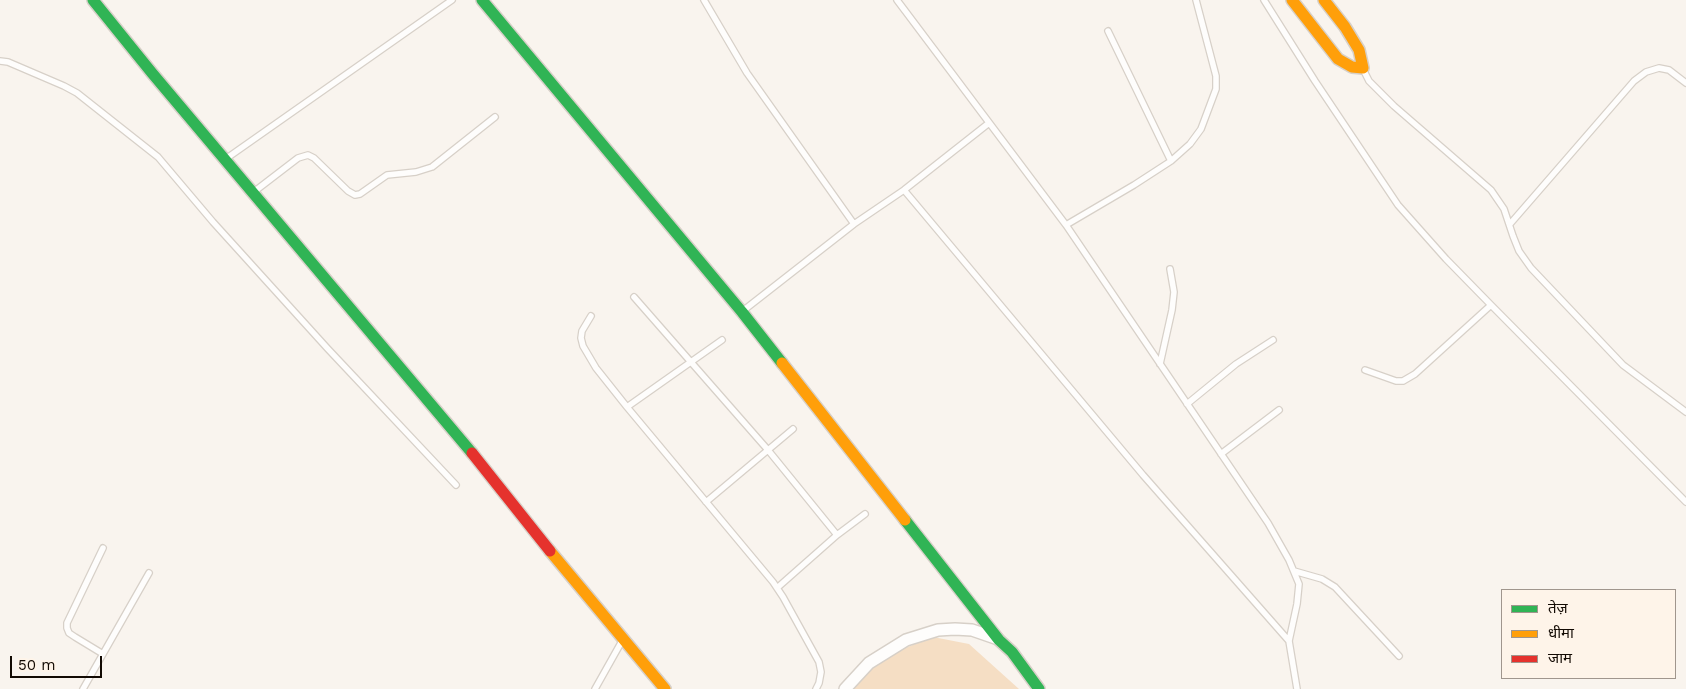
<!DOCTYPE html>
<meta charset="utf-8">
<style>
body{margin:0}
#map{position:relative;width:1686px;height:689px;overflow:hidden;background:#f9f4ee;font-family:"Work Sans","Noto Sans Devanagari",sans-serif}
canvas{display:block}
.legend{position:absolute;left:1501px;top:589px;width:175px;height:90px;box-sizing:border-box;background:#fef4e9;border:1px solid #a0968d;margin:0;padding:6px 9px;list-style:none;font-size:15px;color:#120a03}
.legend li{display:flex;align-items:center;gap:10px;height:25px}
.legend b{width:25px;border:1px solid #a0968d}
.scale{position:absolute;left:10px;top:656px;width:92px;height:22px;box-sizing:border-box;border:2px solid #120a03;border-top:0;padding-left:6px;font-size:15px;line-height:18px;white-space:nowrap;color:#120a03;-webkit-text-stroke:4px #fef4e9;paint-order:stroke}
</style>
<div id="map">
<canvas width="1686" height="689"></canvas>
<ul class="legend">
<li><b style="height:6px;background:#30b455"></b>तेज़</li>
<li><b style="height:6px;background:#ff9f0a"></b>धीमा</li>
<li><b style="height:6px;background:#e5322d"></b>जाम</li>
</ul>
<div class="scale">50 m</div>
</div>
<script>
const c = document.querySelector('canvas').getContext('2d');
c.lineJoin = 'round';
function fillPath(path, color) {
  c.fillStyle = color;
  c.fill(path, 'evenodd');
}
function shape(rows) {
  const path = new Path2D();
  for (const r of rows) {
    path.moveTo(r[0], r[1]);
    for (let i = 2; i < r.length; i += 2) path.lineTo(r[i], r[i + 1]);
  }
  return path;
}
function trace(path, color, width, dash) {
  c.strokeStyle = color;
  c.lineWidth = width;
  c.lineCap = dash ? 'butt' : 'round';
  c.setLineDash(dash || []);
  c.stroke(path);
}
const green = shape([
 [933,637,969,644,1019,689,851,689,861,676,887,655]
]);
const lane = shape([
 [704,0,747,73,854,224],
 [897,0,1066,225,1268,523,1289,560,1299,584,1297,604,1289,641,1297,689],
 [1264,0,1315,81,1398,205,1446,259,1491,305,1686,502],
 [1108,31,1171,161],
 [0,61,8,62,64,86,77,93,158,157,213,222,328,349,456,485],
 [1363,69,1369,81,1394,106,1491,190,1504,209,1513,236,1519,251,1531,268,1623,365,1686,412],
 [227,158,452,0],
 [904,190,1143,475,1289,641],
 [255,191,298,158,308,155,314,158,348,191,355,195,360,194,387,175,416,172,432,167,495,117],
 [1510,224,1634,81,1646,72,1659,68,1669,70,1686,83],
 [1066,225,1134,185,1171,161,1190,144,1201,129,1216,89,1216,76,1196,0],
 [634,297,768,450,837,535],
 [744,310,854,224,904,190,989,123],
 [591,316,582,331,581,338,583,346,596,368,627,407,773,582,783,597,819,662,821,672,819,683,816,689],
 [1160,364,1172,310,1174,292,1170,269],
 [1365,370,1396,381,1403,381,1415,374,1491,305],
 [1187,404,1236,364,1273,340],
 [627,407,722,340],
 [1221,454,1279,410],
 [706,502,793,429],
 [1294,571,1322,579,1335,587,1399,656],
 [777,588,837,535,865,514],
 [103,654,75,637,69,633,67,628,67,623,103,548],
 [83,689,149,573],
 [595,689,622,641]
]);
const street = shape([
 [845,689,869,663,906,640,938,630,955,629,972,630,998,639]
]);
const fast = shape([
 [93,0,152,73,472,453],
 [482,0,742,312,782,363],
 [905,520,999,640,1012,652,1039,689]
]);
const slow = shape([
 [1292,0,1338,59,1352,67,1363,68,1359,50,1345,27,1324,0],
 [782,363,905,520],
 [550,551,665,689]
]);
const jam = shape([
 [472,453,550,551]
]);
fillPath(green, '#f5dec4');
trace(lane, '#d7d0c8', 8);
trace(street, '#d7d0c8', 14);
trace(fast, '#d7d0c8', 14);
trace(slow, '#d7d0c8', 14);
trace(jam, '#d7d0c8', 14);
trace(lane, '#fefdfc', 5.5);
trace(street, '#fefdfc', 11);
trace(fast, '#30b455', 11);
trace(slow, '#ff9f0a', 11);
trace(jam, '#e5322d', 11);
</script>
